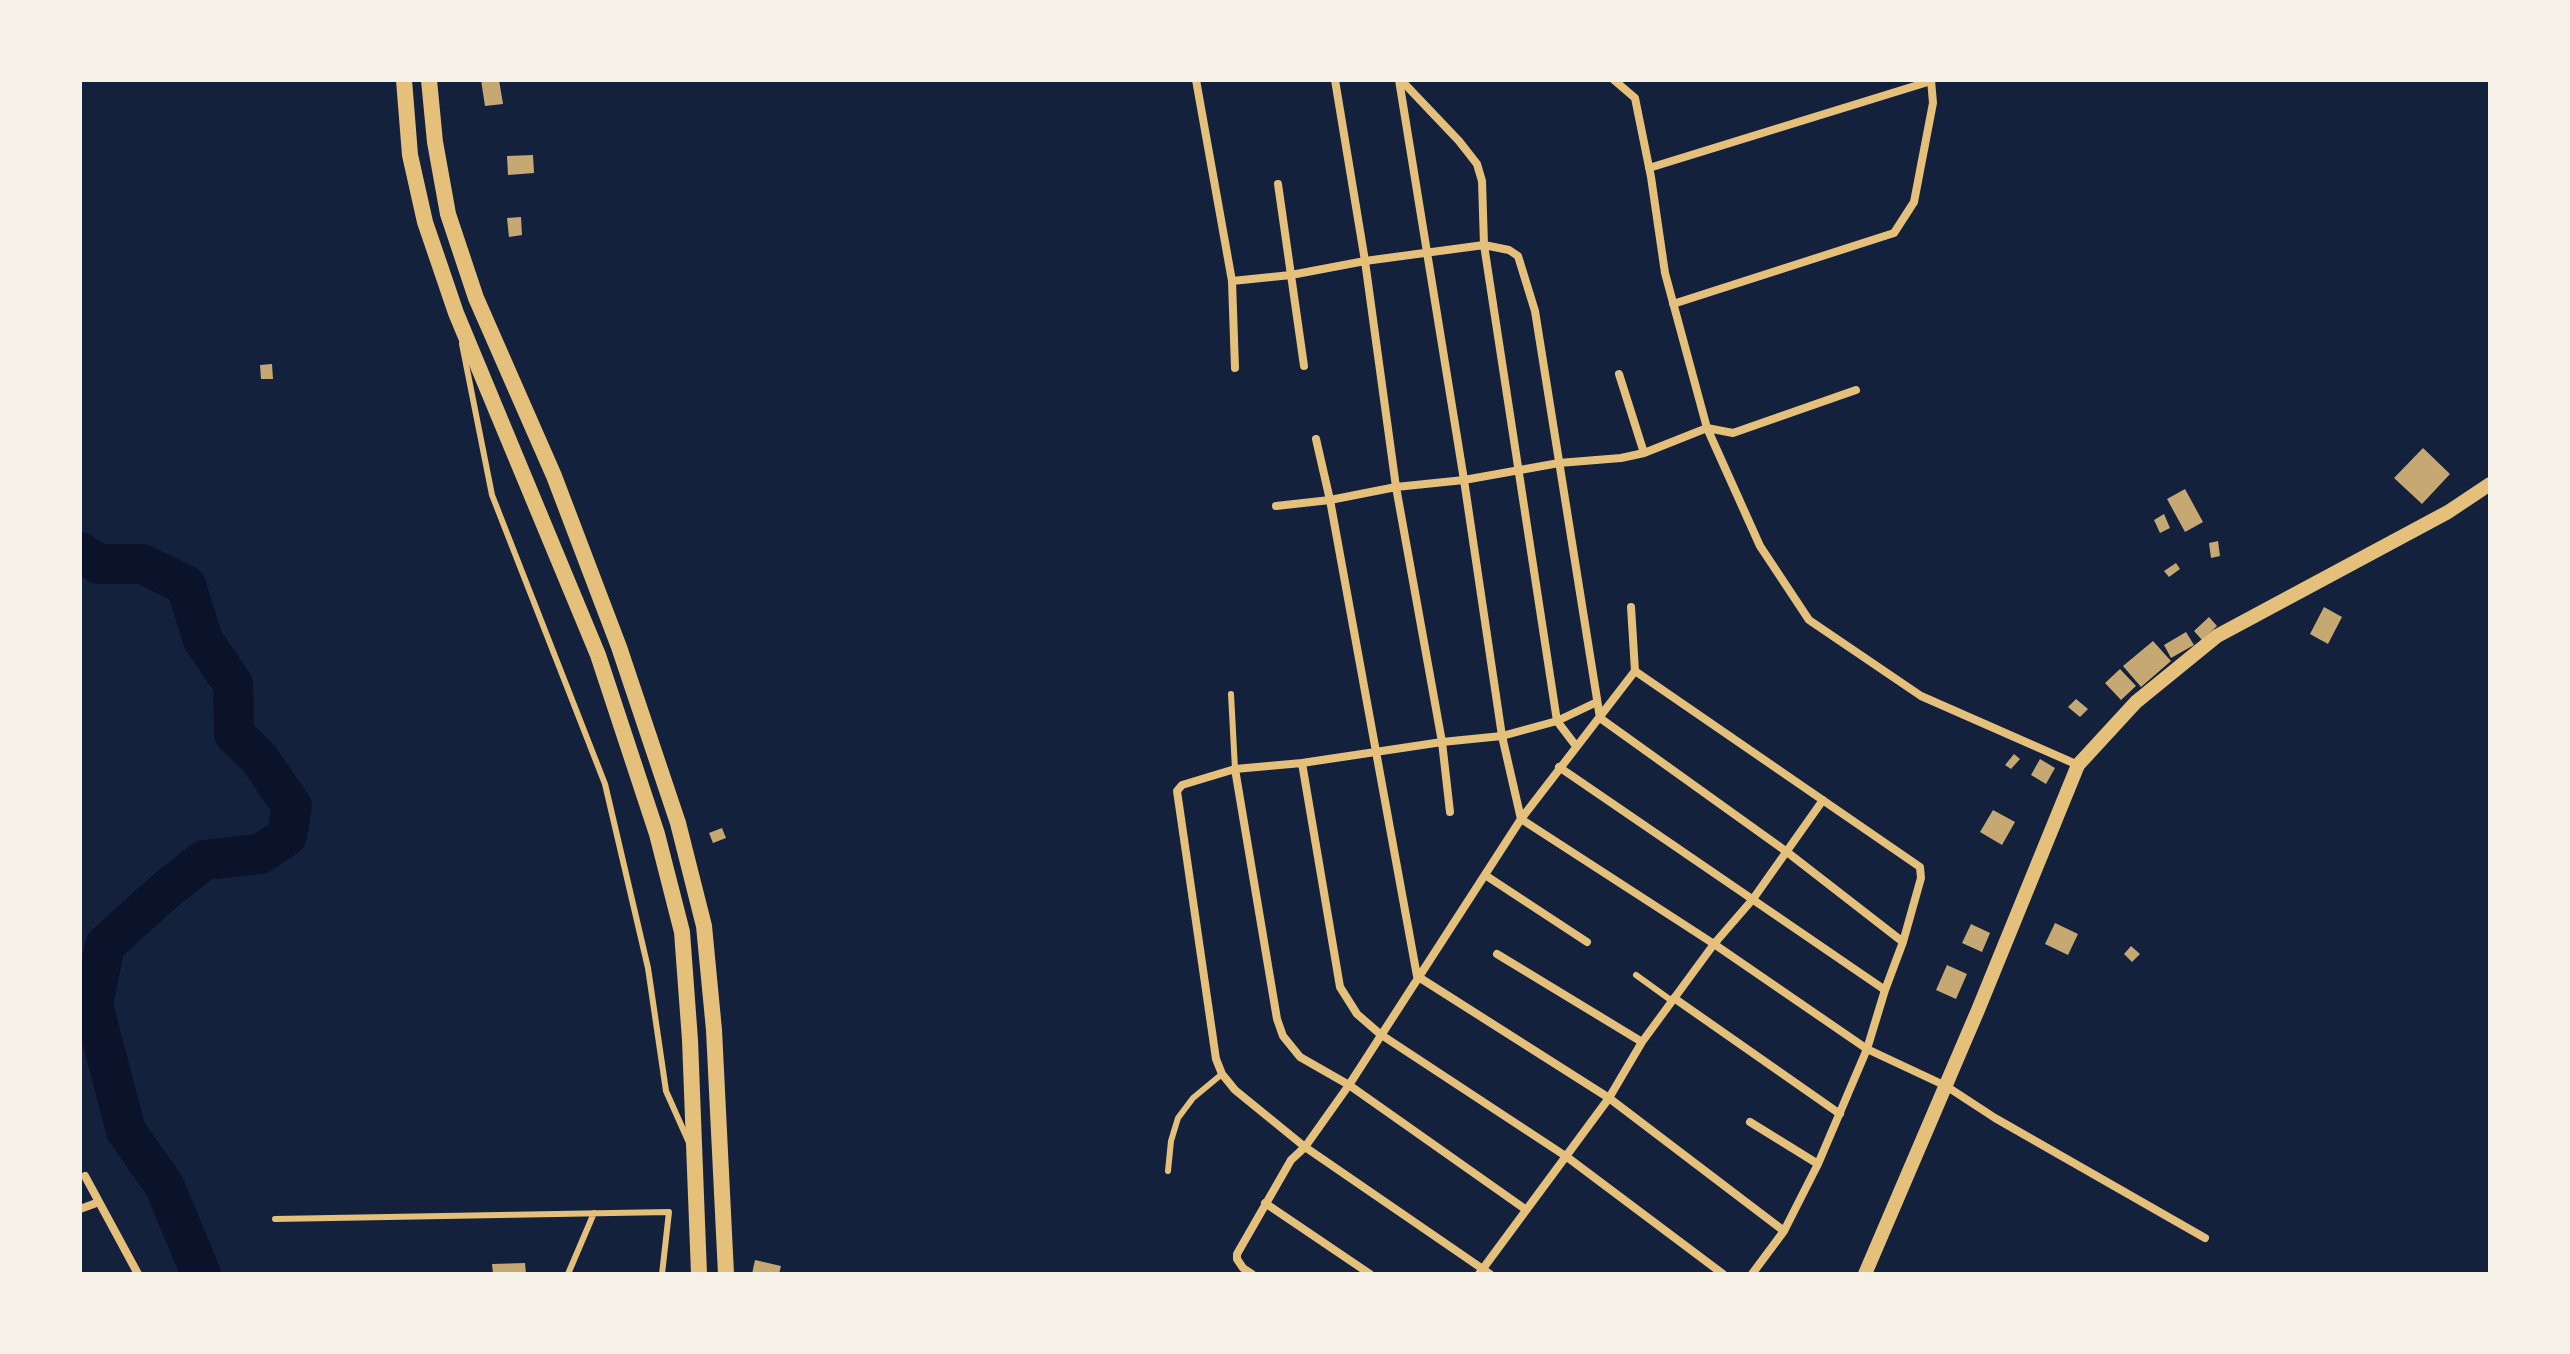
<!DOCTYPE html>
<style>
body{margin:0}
#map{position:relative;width:2570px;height:1354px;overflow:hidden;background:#14213d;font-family:"DejaVu Sans",sans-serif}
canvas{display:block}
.frame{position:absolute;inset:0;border:82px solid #f6f1e7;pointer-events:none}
</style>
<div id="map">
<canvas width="2570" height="1354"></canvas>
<div class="frame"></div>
</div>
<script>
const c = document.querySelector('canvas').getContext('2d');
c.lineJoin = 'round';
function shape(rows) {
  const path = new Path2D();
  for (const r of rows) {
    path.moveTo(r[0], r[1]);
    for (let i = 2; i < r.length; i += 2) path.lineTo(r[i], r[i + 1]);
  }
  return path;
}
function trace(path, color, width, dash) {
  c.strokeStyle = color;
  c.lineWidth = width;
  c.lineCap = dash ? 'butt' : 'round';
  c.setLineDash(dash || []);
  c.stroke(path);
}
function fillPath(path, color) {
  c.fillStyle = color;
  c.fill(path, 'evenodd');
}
const river = shape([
 [80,552,99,564,142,564,186,585,203,640,233,684,234,734,258,757,292,806,287,836,260,854,204,860,166,890,105,945,93,1005,126,1131,164,1185,201,1274]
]);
const building = shape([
 [481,80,499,80,503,104,485,106],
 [533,155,534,173,508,175,507,156],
 [521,217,522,235,509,237,507,218],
 [272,364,273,379,261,379,260,365],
 [2423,448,2450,474,2422,504,2394,478],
 [2185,489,2203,522,2185,532,2167,499],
 [2164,514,2170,528,2160,533,2154,520],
 [2218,541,2220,556,2211,558,2209,543],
 [2176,563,2180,569,2169,577,2164,571],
 [2324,607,2342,617,2328,644,2310,634],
 [2209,617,2217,626,2202,640,2194,631],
 [2186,632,2194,645,2171,658,2164,645],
 [2153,641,2171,661,2141,687,2123,666],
 [2120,669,2136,686,2121,700,2105,683],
 [2076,699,2088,709,2080,717,2068,707],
 [2014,754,2020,759,2011,769,2005,765],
 [2040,759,2055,768,2046,784,2031,775],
 [1993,810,2015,822,2002,845,1980,832],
 [722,828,726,838,713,843,709,833],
 [2055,923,2078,934,2068,955,2045,944],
 [1971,924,1990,933,1982,952,1962,943],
 [2131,946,2140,954,2132,962,2124,954],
 [1947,965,1967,974,1956,999,1936,990],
 [755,1260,781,1266,779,1274,752,1274],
 [525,1263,526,1274,493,1274,492,1264]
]);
const service = shape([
 [462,344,492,495,605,784,648,968,666,1091,690,1145],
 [1231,694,1235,769],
 [1636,975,1672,1001],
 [1168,1171,1171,1141,1178,1118,1193,1098,1222,1074],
 [275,1219,669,1212,662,1274],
 [568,1274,594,1213]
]);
const minor = shape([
 [1196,80,1232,281,1235,368],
 [1335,80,1365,261,1396,487,1442,742,1450,812],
 [1399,80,1464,480,1502,736,1521,819,1714,944,1867,1049,1946,1086,1995,1118,2205,1238],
 [1401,80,1459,141,1477,164,1482,181,1484,245,1557,721,1576,746],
 [1614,80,1635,98,1651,177,1665,273,1707,428,1760,546,1809,620,1921,696,2078,765],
 [1649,168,1931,81],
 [1278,184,1304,366],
 [1232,281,1291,275,1365,261,1484,245,1509,250,1518,256,1535,311,1600,718,1787,852,1903,942],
 [1673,304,1894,233,1914,202,1933,103,1931,80],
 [1619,374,1644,453],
 [1316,439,1330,500,1417,976,1609,1098,1784,1231],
 [1276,506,1330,500,1396,487,1464,480,1559,463,1621,458,1644,453,1707,428,1733,433,1856,390],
 [1631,607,1635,671,1920,867,1921,878,1903,942,1885,990,1867,1049,1818,1164,1784,1231,1752,1274],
 [1597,702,1557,721,1502,736,1442,742,1302,763,1235,769,1182,785,1177,791,1216,1059,1222,1074,1235,1090,1305,1147,1349,1085,1521,819,1635,671],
 [1302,763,1340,987,1357,1014,1380,1034,1567,1157,1723,1274],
 [1559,767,1885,990],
 [1235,769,1277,1019,1283,1036,1300,1057,1349,1085,1525,1209],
 [1485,875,1587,942],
 [1497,954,1642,1042],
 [1674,998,1840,1114],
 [1750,1122,1818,1164],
 [85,1176,138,1274],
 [1265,1203,1370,1274],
 [80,1209,99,1202],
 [1252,1274,1243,1268,1237,1259,1237,1254,1291,1160,1305,1147,1490,1274],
 [1479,1274,1609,1098,1642,1042,1714,944,1753,899,1823,800]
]);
const tertiary = shape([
 [1865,1274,1978,1010,2078,765,2136,702,2217,636,2448,512,2490,484]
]);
const secondary = shape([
 [404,80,410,155,425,222,456,313,598,655,657,834,682,932,690,1040,699,1274],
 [429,80,435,142,448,214,476,298,554,476,619,647,678,823,704,926,714,1030,726,1274]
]);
trace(river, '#0b132b', 40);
fillPath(building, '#c6a872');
trace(service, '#e5c07b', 6);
trace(minor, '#e5c07b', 8);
trace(tertiary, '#e5c07b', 14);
trace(secondary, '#e5c07b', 16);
</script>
